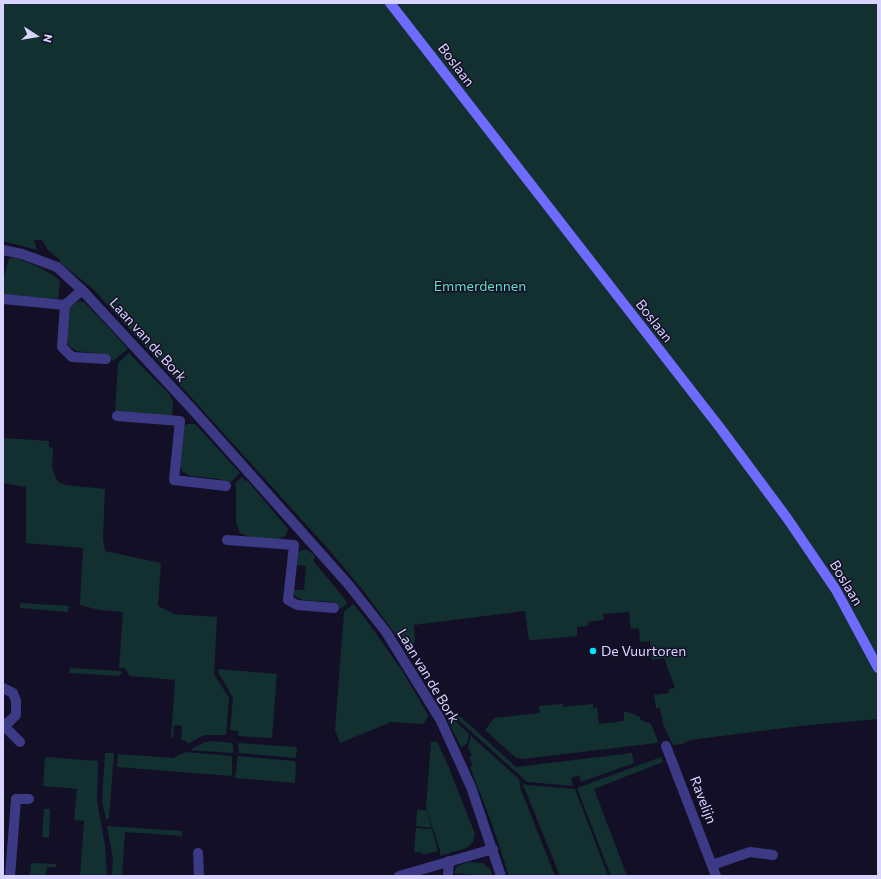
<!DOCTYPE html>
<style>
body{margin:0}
#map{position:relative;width:881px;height:879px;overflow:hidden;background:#130f26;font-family:Commissioner,sans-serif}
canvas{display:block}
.frame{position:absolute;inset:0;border:4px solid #d9d4ff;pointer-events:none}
.north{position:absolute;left:16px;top:16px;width:40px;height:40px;-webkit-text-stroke:3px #130f26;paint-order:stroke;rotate:102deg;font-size:11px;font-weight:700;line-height:16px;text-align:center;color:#d9d4ff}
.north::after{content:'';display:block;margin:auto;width:14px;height:18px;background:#d9d4ff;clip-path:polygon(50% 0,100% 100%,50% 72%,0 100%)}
</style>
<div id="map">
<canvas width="881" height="879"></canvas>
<div class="frame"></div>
<div class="north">N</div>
</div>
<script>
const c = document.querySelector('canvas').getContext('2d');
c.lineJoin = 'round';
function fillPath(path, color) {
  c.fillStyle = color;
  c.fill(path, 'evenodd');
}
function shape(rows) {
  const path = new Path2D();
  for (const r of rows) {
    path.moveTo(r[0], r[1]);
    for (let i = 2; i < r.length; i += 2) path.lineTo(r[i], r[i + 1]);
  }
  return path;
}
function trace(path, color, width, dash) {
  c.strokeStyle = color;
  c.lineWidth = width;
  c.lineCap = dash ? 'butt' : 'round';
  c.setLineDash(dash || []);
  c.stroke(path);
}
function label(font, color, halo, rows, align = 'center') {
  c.font = font + ' Commissioner,sans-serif';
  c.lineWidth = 3;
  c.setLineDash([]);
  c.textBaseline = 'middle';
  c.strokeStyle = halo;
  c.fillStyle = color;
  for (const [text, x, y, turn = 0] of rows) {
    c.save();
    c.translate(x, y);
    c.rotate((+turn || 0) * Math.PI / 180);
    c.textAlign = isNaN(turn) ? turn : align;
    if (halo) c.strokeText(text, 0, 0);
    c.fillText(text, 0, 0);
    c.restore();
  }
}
const green = shape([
 [3,3,878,3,878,719,800,726,690,740,682,744,673,745,663,724,660,708,656,708,654,695,669,693,669,689,675,688,664,658,652,660,650,641,640,642,639,628,631,629,629,612,603,614,604,620,588,622,588,626,577,627,577,636,533,640,529,640,525,611,414,625,415,640,414,644,408,646,403,645,365,593,330,551,93,289,59,262,60,260,48,250,42,240,34,240,37,250,3,241],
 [9,258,15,258,35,265,56,277,60,281,58,299,3,295,3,281],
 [80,301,84,302,96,314,128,349,113,361,109,355,77,351,69,346,67,339,70,306],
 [129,353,170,395,173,401,172,417,115,413,118,363],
 [188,424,195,424,199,428,240,473,230,483,219,479,190,476,182,471,180,466,184,426],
 [3,438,49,441,49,447,52,448,53,451,52,468,58,482,66,485,105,489,103,539,105,551,161,563,158,606,174,614,217,617,214,674,229,698,226,735,204,735,188,744,186,741,181,740,182,726,174,725,173,738,171,737,175,680,130,676,125,668,119,668,123,612,99,610,80,605,83,548,26,543,26,487,3,483],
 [242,477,245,481,247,480,288,529,285,536,277,540,254,539,240,533,236,522,236,485,234,484],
 [302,550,308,550,315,556,314,562,344,598,347,604,341,609,332,602,303,600,295,596,293,590,304,590,306,566,295,565,297,553],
 [20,603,69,606,68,612,20,608],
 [353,604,357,608,375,632,403,672,428,715,427,718,423,724,391,722,340,743,335,730,344,612],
 [70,668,121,671,122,673,118,676,69,673],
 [219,669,277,674,272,738,238,736,238,731,230,730,233,698,218,672],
 [563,704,563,707,593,704,593,708,597,707,599,724,624,721,624,712,628,712,640,717,641,720,651,724,658,741,657,743,522,759,515,757,485,730,494,718,540,713,539,706],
 [454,716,461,717,516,767,632,753,634,763,581,782,579,775,571,778,573,786,527,782],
 [453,719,469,734,467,744,461,747,448,722],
 [471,736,519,779,521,790,555,876,509,876,492,824,470,767,473,765,469,757,472,756,468,747],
 [214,741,232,743,234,751,232,753,190,750,205,742],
 [431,742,437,742,447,763,475,834,473,842,467,848,440,856,440,850,426,808],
 [238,743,295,747,297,748,296,758,239,753],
 [185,752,232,756,232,776,117,767,118,754,173,758],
 [105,753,114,753,109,819,106,819,102,801],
 [238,756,294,761,296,764,295,783,235,778],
 [45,757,98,761,97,801,105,845,107,876,80,876,84,821,74,820,77,789,43,786],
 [661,757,663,762,594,789,627,876,611,876,577,788],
 [522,782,526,785,575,789,608,876,560,876],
 [44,809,50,809,49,838,42,837],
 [417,810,426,810,432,828,416,826],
 [107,826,182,831,182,836,125,832,122,876,112,876,113,859],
 [416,828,432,829,438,851,423,855,423,853,414,852],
 [469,862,483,863,489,868,493,876,474,876,474,875,454,873,457,866],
 [31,863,56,864,56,867,47,867,46,876,30,876]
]);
const minor = shape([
 [3,250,22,254,57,267,82,290,193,410,348,584,386,632,440,719,471,787,501,876],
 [3,299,65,305,62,347,72,357,106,359],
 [65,305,82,290],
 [117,416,180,421,174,480,226,486],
 [227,540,294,545,288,600,297,605,334,608],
 [3,688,13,693,16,701,16,715,10,721,4,725],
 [3,725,20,742],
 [666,746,716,876],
 [198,853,199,876],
 [712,865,750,852,773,855],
 [10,876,16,799,29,799],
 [399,876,493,849],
 [448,876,449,861]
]);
const secondary = shape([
 [390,3,721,429,787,518,836,590,878,668]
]);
const markers = [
 [593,651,4,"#00e5ff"]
];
const streetNames = [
 ["Boslaan",456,65,53],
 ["Boslaan",654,321,52],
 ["Laan van de Bork",148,340,48],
 ["Boslaan",846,583,59],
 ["Laan van de Bork",428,676,59],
 ["Ravelijn",703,800,69]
];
const parkNames = [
 ["Emmerdennen",480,286]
];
const poiNames = [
 ["De Vuurtoren",601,651]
];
fillPath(green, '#12302f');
trace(minor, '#3d3a85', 10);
trace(secondary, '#6f6bff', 10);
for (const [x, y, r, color] of markers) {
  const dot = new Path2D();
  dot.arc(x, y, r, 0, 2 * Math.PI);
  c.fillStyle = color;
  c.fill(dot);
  trace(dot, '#130f26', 1.5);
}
label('14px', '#d9d4ff', '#130f26', streetNames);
label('14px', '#5fe0c0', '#130f26', parkNames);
label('14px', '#d9d4ff', '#130f26', poiNames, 'left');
</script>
